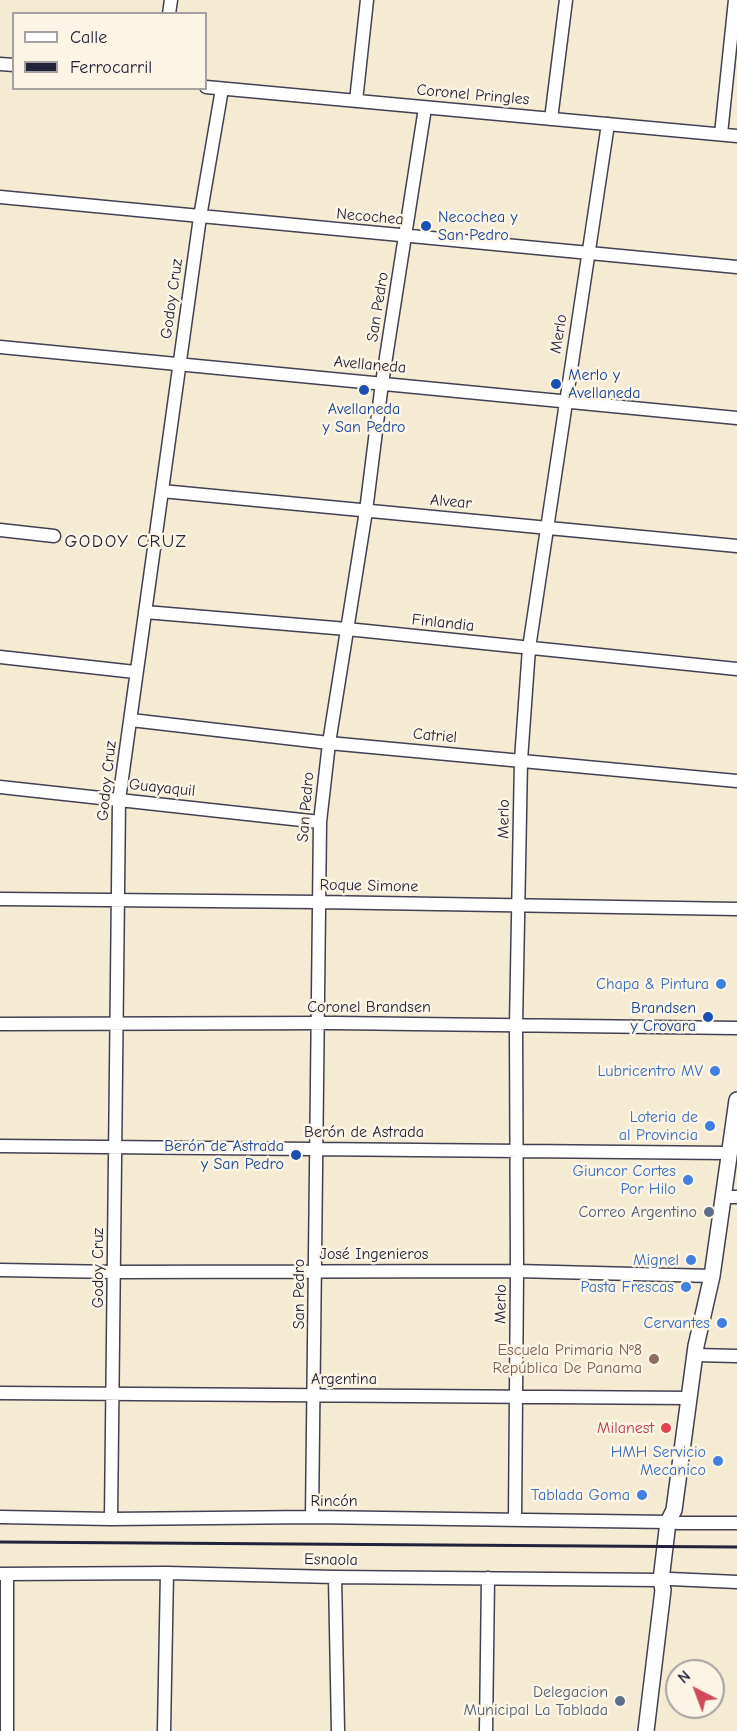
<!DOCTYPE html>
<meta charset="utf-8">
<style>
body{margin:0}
#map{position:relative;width:737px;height:1731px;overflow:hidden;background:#f4ebd2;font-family:"Comic Neue",sans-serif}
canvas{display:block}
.legend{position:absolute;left:12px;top:12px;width:195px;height:78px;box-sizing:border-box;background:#fcf5e5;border:2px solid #a5a1a1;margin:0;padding:8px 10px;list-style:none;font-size:18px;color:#22223b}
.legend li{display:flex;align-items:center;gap:12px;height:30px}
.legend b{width:30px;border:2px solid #a5a1a1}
.north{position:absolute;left:665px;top:1659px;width:60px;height:60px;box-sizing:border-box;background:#fcf5e5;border:2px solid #a5a1a1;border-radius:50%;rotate:318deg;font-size:16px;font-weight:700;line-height:24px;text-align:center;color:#22223b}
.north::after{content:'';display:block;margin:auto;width:21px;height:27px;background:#d1495b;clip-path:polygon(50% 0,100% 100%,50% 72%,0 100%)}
</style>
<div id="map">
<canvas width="737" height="1731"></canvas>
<ul class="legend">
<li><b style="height:8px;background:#fff"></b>Calle</li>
<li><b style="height:8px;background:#22223b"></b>Ferrocarril</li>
</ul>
<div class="north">N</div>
</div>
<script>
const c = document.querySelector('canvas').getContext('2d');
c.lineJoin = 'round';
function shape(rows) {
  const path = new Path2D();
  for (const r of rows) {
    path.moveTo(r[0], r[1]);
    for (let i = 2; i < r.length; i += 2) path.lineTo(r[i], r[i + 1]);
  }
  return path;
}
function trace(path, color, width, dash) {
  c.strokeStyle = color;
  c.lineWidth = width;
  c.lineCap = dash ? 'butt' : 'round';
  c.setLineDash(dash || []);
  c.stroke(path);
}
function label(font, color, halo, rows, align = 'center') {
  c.font = font + ' "Comic Neue",sans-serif';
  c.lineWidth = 5;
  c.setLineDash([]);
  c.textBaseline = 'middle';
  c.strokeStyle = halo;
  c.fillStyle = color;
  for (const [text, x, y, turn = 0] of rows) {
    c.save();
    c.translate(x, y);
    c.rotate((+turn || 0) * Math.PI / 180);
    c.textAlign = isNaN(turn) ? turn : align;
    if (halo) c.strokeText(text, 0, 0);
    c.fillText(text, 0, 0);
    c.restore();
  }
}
const minor = shape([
 [169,14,171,0],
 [0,64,14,65],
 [206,87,737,136],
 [356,101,367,0],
 [551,119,566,0],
 [721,134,735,0],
 [0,197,737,267],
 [0,347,737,418],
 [162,491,737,546],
 [0,530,54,536],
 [145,612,347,629,737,669],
 [0,657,135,672],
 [131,720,329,743,737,781],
 [0,787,320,822],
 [0,899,318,902,737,909],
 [0,1024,334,1023,737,1028],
 [0,1146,729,1153],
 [722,1197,737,1197],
 [0,1270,115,1272,517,1271,712,1276],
 [695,1355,737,1356],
 [0,1393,689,1398],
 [0,1517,111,1519,312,1517,668,1522],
 [312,1517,320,822,329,743,366,511,382,383,425,108],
 [111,1519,119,800,200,217,222,89],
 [515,1519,517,1271,516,1025,521,760,529,648,608,124],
 [677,1523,737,1523],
 [0,1574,167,1573,335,1577,661,1580],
 [335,1577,338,1731],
 [670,1579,737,1582],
 [7,1731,7,1574],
 [164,1731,167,1573],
 [486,1731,488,1578]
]);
const major = shape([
 [646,1731,663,1590,661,1580,668,1522,674,1510,696,1346,712,1276,737,1100]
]);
const rail = shape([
 [0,1542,737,1547]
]);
const markers = [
 [426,226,6,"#1a4fb4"],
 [556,384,6,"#1a4fb4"],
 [364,390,6,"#1a4fb4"],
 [721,984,6,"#3f7fe0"],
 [708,1017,6,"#1a4fb4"],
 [715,1071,6,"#3f7fe0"],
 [710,1126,6,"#3f7fe0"],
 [296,1155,6,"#1a4fb4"],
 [688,1180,6,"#3f7fe0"],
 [709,1212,6,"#5c6f8a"],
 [691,1260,6,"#3f7fe0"],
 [686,1287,6,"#3f7fe0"],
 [722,1323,6,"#3f7fe0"],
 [654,1359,6,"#8d6e63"],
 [666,1428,6,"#e0444e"],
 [718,1461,6,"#3f7fe0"],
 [642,1495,6,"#3f7fe0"],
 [620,1701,6,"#5c6f8a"]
];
const streetNames = [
 ["Coronel Pringles",473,95,5],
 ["Necochea",370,217,5],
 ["Godoy Cruz",172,299,-82],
 ["San Pedro",378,307,-81],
 ["Merlo",559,334,-81],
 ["Avellaneda",370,365,5],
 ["Alvear",451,502,5],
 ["Finlandia",443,623,6],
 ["Catriel",435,736,5],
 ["Godoy Cruz",107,781,-84],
 ["Guayaquil",162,788,6],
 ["San Pedro",306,807,-85],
 ["Merlo",504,819,-89],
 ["Roque Simone",369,886,1],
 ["Coronel Brandsen",369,1007],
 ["Berón de Astrada",364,1132],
 ["José Ingenieros",374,1254],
 ["Godoy Cruz",98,1268,-90],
 ["San Pedro",299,1294,-90],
 ["Merlo",501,1304,-89],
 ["Argentina",344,1379],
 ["Rincón",334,1501],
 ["Esnaola",331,1560,1]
];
const transitNames = [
 ["Necochea y",438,217],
 ["San Pedro",438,235],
 ["Merlo y",568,375],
 ["Avellaneda",568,393],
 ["Avellaneda",364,409,"center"],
 ["y San Pedro",364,427,"center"],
 ["Brandsen",696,1008,"right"],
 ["y Crovara",696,1026,"right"],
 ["Berón de Astrada",284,1146,"right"],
 ["y San Pedro",284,1164,"right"]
];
const shopNames = [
 ["Chapa & Pintura",709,984],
 ["Lubricentro MV",703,1071],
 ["Loteria de",698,1117],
 ["al Provincia",698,1135],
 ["Giuncor Cortes",676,1171],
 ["Por Hilo",676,1189],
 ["Mignel",679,1260],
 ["Pasta Frescas",674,1287],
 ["Cervantes",710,1323],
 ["HMH Servicio",706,1452],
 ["Mecanico",706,1470],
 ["Tablada Goma",630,1495]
];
const serviceNames = [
 ["Correo Argentino",697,1212],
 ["Delegacion",608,1692],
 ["Municipal La Tablada",608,1710]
];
const educationNames = [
 ["Escuela Primaria Nº8",642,1350],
 ["República De Panama",642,1368]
];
const healthNames = [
 ["Milanest",654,1428]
];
const neighbourhoodNames = [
 ["GODOY CRUZ",126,542]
];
trace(minor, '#424052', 15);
trace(major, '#424052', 18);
trace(minor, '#fff', 12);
trace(major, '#fff', 15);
trace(rail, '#22223b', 3);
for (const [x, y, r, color] of markers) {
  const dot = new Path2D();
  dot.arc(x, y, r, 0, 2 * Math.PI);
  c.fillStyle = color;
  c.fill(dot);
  trace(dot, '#fcf5e5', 2);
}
label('16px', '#22223b', '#fcf5e5', streetNames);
label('16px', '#164399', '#fcf5e5', transitNames, 'left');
label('16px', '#366cbe', '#fcf5e5', shopNames, 'right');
label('16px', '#4e5e75', '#fcf5e5', serviceNames, 'right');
label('16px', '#785e54', '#fcf5e5', educationNames, 'right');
label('16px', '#be3a42', '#fcf5e5', healthNames, 'right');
c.letterSpacing = '1.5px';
label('18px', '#22223b', '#fcf5e5', neighbourhoodNames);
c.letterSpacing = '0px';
</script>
